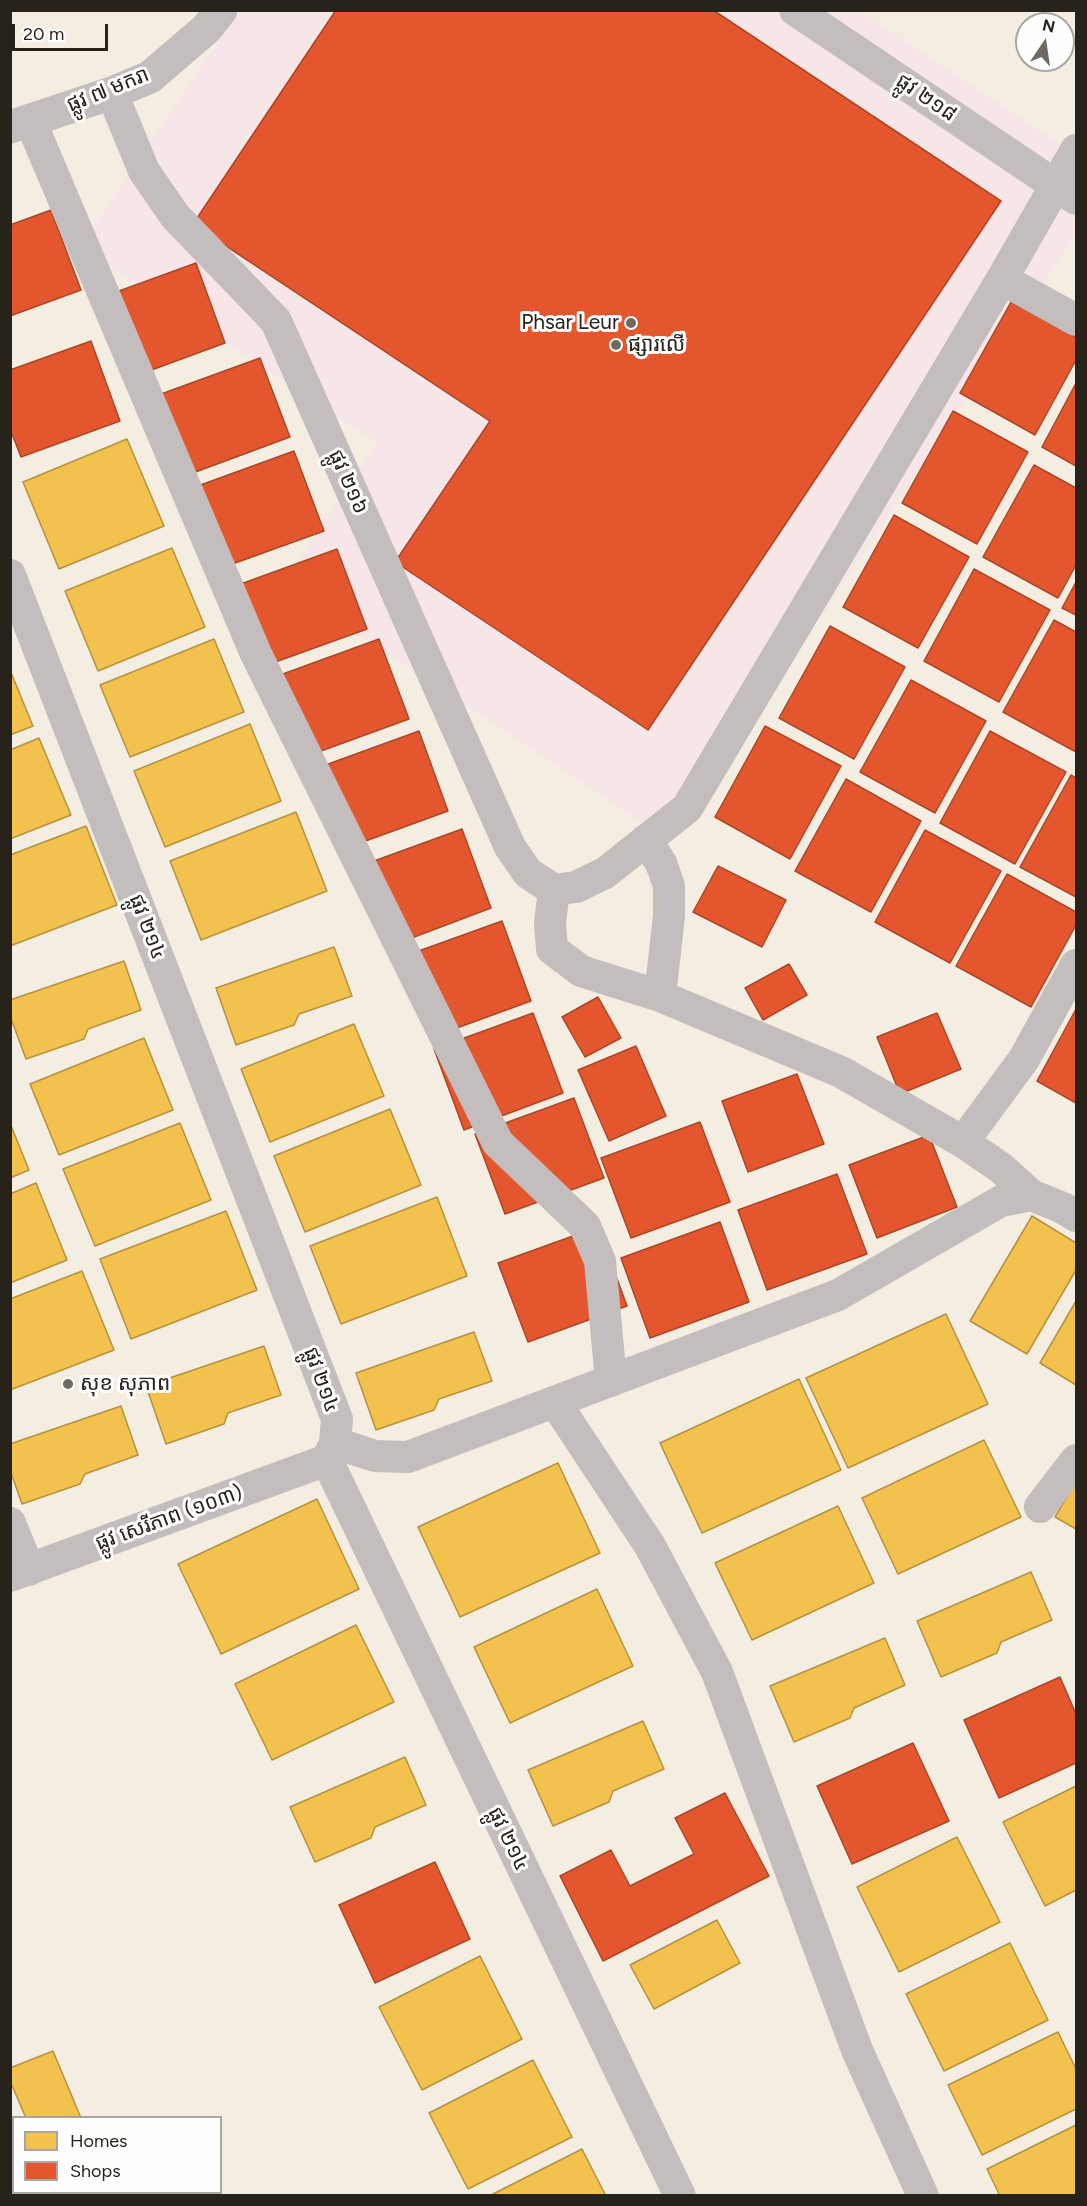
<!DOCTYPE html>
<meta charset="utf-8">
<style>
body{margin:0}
#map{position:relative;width:1087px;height:2206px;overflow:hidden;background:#f4eee2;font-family:Figtree,sans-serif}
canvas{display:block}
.frame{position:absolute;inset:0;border:12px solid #27231b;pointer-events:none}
.legend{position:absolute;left:12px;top:2116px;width:210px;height:78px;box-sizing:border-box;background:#fefefe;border:2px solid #a8a6a3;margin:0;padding:8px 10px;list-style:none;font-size:18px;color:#27231b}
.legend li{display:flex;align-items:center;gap:12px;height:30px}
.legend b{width:30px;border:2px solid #a8a6a3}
.north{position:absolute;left:1015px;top:12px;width:60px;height:60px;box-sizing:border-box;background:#fefefe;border:2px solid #a8a6a3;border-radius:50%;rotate:13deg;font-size:16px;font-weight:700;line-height:24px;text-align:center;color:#27231b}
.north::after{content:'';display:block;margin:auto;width:21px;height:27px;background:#6f6a61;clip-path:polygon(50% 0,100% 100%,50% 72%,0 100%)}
.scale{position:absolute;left:12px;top:24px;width:96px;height:27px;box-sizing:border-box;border:3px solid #27231b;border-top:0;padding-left:8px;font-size:18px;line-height:21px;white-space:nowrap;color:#27231b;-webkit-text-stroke:4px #fefefe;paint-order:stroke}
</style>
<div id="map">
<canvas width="1087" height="2206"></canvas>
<div class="frame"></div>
<ul class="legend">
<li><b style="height:16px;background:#f2c14e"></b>Homes</li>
<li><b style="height:16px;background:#e4572e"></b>Shops</li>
</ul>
<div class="north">N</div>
<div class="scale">20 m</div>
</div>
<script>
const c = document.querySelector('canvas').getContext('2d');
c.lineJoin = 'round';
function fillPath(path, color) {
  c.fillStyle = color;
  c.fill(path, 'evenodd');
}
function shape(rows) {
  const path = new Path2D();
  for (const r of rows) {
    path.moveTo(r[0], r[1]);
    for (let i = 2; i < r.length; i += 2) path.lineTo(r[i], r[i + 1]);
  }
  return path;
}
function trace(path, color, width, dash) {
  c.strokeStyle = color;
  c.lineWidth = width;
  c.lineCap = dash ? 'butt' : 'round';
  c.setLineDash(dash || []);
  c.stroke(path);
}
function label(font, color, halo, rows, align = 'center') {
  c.font = font + ' Figtree,"Noto Sans Khmer",sans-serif';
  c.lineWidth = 6;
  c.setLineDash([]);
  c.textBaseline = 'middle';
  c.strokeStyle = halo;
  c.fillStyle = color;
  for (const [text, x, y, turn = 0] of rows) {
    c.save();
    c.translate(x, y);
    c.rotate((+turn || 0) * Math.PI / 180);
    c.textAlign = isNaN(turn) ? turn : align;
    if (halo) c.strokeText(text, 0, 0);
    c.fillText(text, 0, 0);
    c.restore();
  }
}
const commercial = shape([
 [239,11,859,11,1076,155,1076,235,671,842,283,585,377,443,80,247]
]);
const homes = shape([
 [127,439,164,526,59,569,23,482,127,439],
 [172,548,205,627,98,671,65,591,172,548],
 [214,639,244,712,130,757,100,685,214,639],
 [10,670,33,726,10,735,10,670],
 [250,724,281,801,165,847,134,771,250,724],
 [39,738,71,815,10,839,10,750,39,738],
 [296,812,327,891,201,940,170,861,296,812],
 [86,826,117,905,10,946,10,855,86,826],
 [334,947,352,996,299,1014,294,1025,236,1045,216,988,334,947],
 [124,961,141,1010,88,1029,84,1039,26,1059,10,1016,10,1000,124,961],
 [354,1024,384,1096,270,1142,241,1069,354,1024],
 [144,1038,173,1110,59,1155,30,1084,144,1038],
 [390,1109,421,1185,305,1232,274,1156,390,1109],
 [10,1123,29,1170,10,1178,10,1123],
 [180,1123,211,1200,95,1246,63,1169,180,1123],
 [36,1183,67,1260,10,1283,10,1194,36,1183],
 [437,1197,467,1276,341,1324,310,1246,437,1197],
 [226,1211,257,1290,131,1339,100,1259,226,1211],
 [1032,1216,1076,1243,1076,1270,1027,1354,970,1321,1032,1216],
 [82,1271,114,1350,10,1390,10,1299,82,1271],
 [1076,1301,1076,1385,1040,1363,1076,1301],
 [946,1314,988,1404,848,1468,806,1378,946,1314],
 [474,1332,492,1381,439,1399,434,1410,376,1430,356,1373,474,1332],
 [264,1346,281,1395,228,1413,224,1424,166,1444,146,1386,264,1346],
 [799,1379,841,1470,702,1533,660,1443,799,1379],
 [121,1406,138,1455,85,1474,80,1484,22,1504,10,1470,10,1444,121,1406],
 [984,1440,1021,1517,898,1574,862,1498,984,1440],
 [558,1463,600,1553,460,1617,418,1527,558,1463],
 [1076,1481,1076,1529,1055,1517,1076,1481],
 [317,1499,359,1589,221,1654,178,1564,317,1499],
 [838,1506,874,1583,752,1640,715,1563,838,1506],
 [1031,1572,1052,1620,1001,1642,997,1653,941,1677,917,1621,1031,1572],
 [597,1589,633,1666,510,1723,474,1647,597,1589],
 [356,1625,394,1702,272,1760,235,1684,356,1625],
 [885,1638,905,1685,854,1708,850,1718,794,1742,770,1686,885,1638],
 [643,1721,664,1769,613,1791,609,1802,553,1826,528,1770,643,1721],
 [405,1757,426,1805,375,1827,371,1838,315,1862,290,1807,405,1757],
 [1076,1786,1076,1890,1045,1906,1003,1822,1076,1786],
 [957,1837,1000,1922,899,1972,857,1887,957,1837],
 [717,1920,740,1963,654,2009,630,1965,717,1920],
 [1010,1943,1048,2020,944,2071,906,1994,1010,1943],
 [480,1956,522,2039,422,2090,379,2007,480,1956],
 [1058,2032,1076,2069,1076,2109,982,2155,948,2085,1058,2032],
 [53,2051,81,2118,26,2118,10,2081,10,2068,53,2051],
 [533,2060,572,2137,468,2189,429,2113,533,2060],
 [1076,2125,1076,2196,1000,2196,987,2169,1076,2125],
 [582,2149,606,2196,489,2196,582,2149],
 [14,2182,14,2192,96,2192,89,2196,10,2196,10,2183,14,2182]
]);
const shops = shape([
 [336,10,713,10,1001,201,648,730,395,562,490,421,193,224,336,10],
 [51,210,81,290,10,316,10,225,51,210],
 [196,263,225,343,127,379,97,299,196,263],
 [1011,302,1076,337,1076,360,1035,435,960,393,1011,302],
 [91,341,120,421,21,457,10,429,10,370,91,341],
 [260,358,290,437,190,474,161,394,260,358],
 [1076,383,1076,466,1042,447,1076,383],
 [953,411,1028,452,977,544,902,503,953,411],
 [294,451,324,531,224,567,195,487,294,451],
 [1034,465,1076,488,1076,565,1058,598,983,557,1034,465],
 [894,515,969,557,918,648,843,607,894,515],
 [337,549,367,629,267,665,238,585,337,549],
 [974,569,1050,610,999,702,924,661,974,569],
 [1076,582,1076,615,1062,608,1076,582],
 [1054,620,1076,632,1076,752,1003,712,1054,620],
 [830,626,905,667,854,759,779,718,830,626],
 [379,639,409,719,310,755,280,675,379,639],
 [911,680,986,721,935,813,860,772,911,680],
 [765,726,841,766,790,859,715,817,765,726],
 [419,731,448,811,349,847,320,767,419,731],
 [990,731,1066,772,1015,864,940,823,990,731],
 [1071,775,1076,778,1076,897,1020,867,1071,775],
 [846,779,921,821,871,912,795,871,846,779],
 [462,829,491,908,393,945,363,865,462,829],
 [925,830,1001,871,950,963,875,922,925,830],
 [718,866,786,900,762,947,693,912,718,866],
 [1007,874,1076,912,1076,925,1031,1007,956,966,1007,874],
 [502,921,531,1001,432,1037,402,957,502,921],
 [789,964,807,995,763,1020,745,988,789,964],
 [598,997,621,1038,585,1057,562,1017,598,997],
 [1076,1009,1076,1103,1037,1081,1076,1009],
 [533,1013,563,1093,464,1130,434,1049,533,1013],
 [937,1013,961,1069,900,1094,877,1037,937,1013],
 [636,1046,666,1116,609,1141,578,1070,636,1046],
 [797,1074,824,1144,748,1172,722,1101,797,1074],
 [574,1098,604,1178,505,1214,475,1134,574,1098],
 [700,1122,730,1202,631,1238,601,1158,700,1122],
 [929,1135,957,1207,877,1238,849,1165,929,1135],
 [837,1174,867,1254,767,1290,738,1210,837,1174],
 [720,1222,749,1302,650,1338,621,1258,720,1222],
 [598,1227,627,1306,528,1342,498,1263,598,1227],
 [1060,1677,1076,1714,1076,1763,999,1798,964,1720,1060,1677],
 [913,1743,949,1821,852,1864,817,1786,913,1743],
 [725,1793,769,1876,603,1961,560,1876,611,1850,630,1886,694,1854,675,1818,725,1793],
 [435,1862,470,1939,375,1983,339,1905,435,1862]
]);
const minor = shape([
 [795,10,1076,199],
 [112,93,144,171,175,216,276,321,510,847,528,873,554,890],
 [30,120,256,654,498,1143,585,1226,600,1261,611,1381],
 [1002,279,1076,320],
 [10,575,337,1419,335,1443,327,1460],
 [646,840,661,863,669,886,669,916,660,996],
 [554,890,576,887,605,873,687,808,1002,279,1076,150],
 [554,890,550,923,552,949,581,971,660,996,841,1072,963,1142],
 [1076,965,1024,1059,963,1142,1001,1168,1031,1195,1063,1208,1076,1216],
 [555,1402,650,1546,717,1672,857,2050,923,2196],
 [335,1443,375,1456,408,1457,838,1295,1001,1201,1031,1195],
 [327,1460,680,2196],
 [1040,1507,1076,1460],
 [10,1523,29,1570],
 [10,1576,327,1460]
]);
const tertiary = shape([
 [10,127,112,93,150,77,206,29,221,10]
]);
const markers = [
 [631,323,6,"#6f6a61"],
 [616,345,6,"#6f6a61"],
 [68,1384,6,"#6f6a61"]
];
const streetNames = [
 ["ផ្លូវ ៧ មករា",108,90,-22],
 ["ផ្លូវ ២១៨",926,98,34],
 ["ផ្លូវ ២១៦",348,482,66],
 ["ផ្លូវ ២១៤",147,927,69],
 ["ផ្លូវ ២១៤",321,1380,70],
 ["ផ្លូវ សេរីភាព (១០៣)",169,1518,-20],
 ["ផ្លូវ ២១៤",508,1839,64]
];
const poiNames = [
 ["Phsar Leur",619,323,"right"],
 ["ផ្សារលើ",628,345],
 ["សុខ សុភាព",80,1384]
];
fillPath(commercial, '#f6e6e8');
fillPath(homes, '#f2c14e');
trace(homes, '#b5923f', 1.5);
fillPath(shops, '#e4572e');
trace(shops, '#ab4728', 1.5);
trace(minor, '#c3bebd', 32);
trace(tertiary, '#c3bebd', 33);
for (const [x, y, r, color] of markers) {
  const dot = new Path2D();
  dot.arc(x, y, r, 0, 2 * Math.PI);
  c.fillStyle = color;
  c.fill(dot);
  trace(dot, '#fefefe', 2);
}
label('21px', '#27231b', '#fefefe', streetNames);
label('21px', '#27231b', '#fefefe', poiNames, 'left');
</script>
